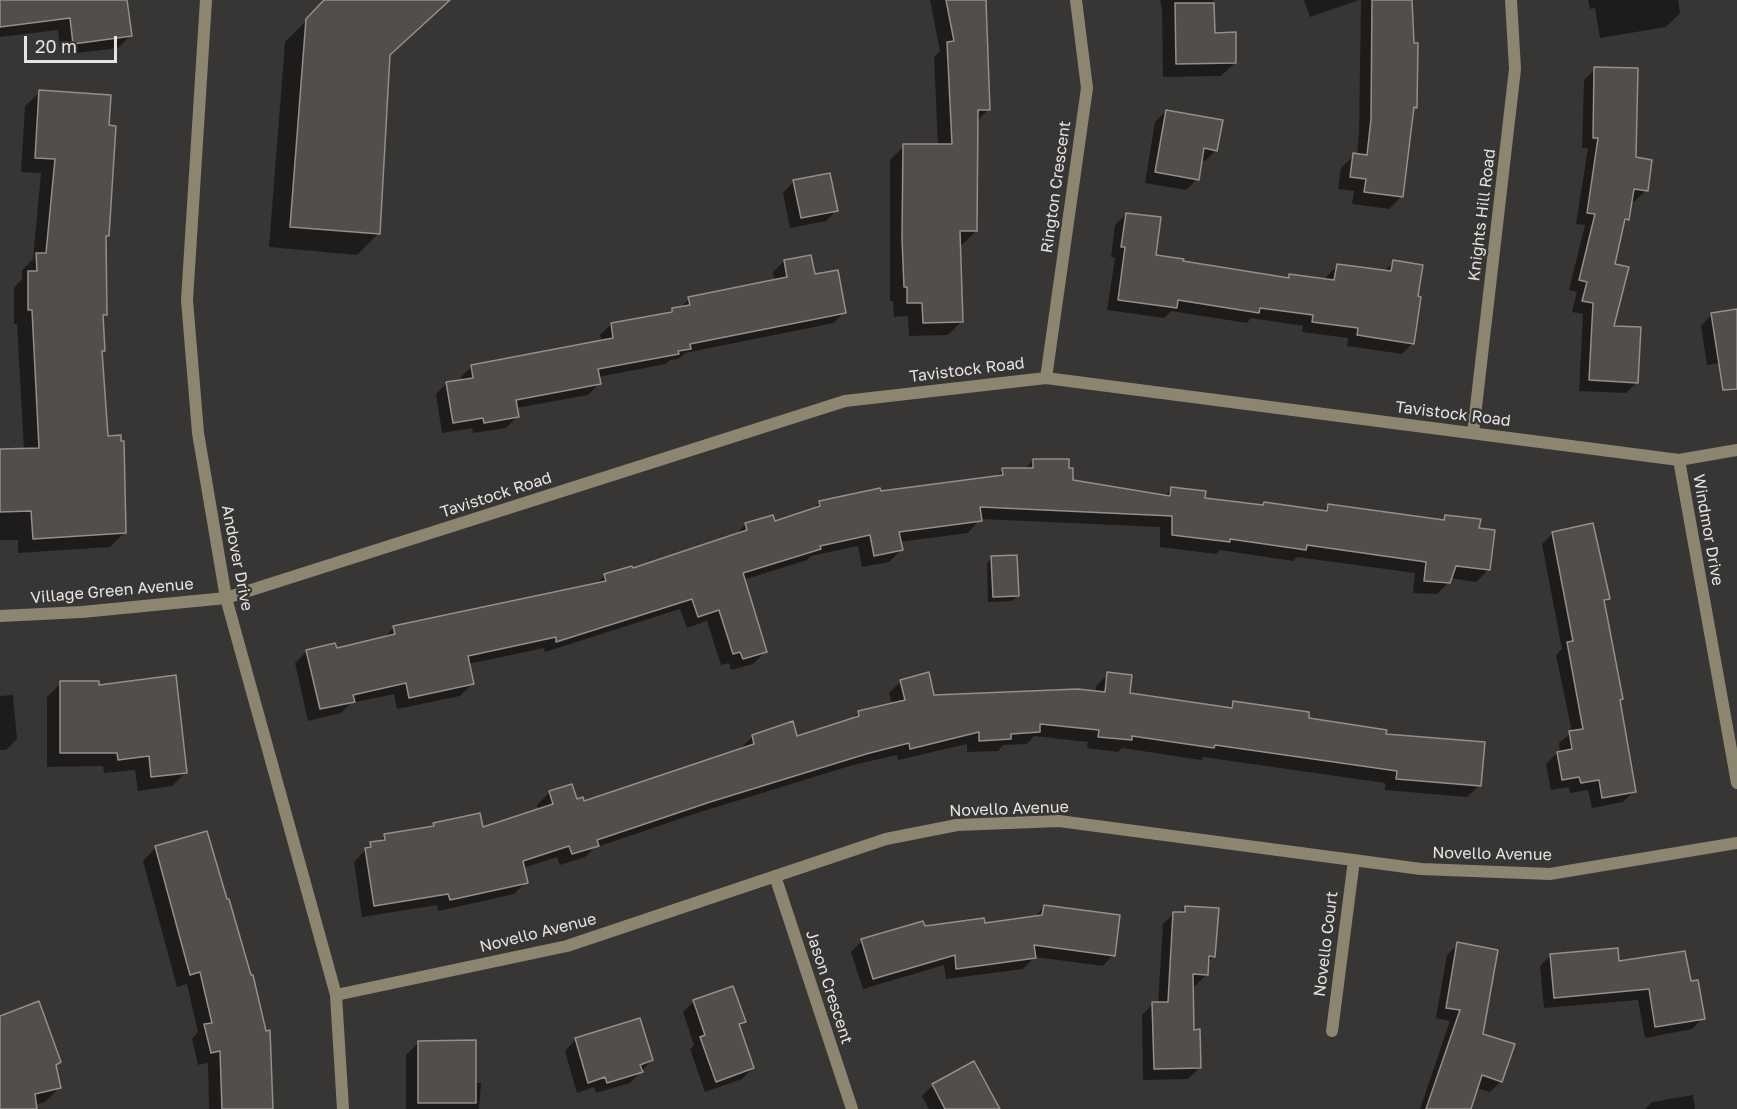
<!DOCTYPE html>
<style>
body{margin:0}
#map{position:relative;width:1737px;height:1109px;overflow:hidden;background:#383634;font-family:"Golos Text",sans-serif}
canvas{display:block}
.scale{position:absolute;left:24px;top:36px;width:93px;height:27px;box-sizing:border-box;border:3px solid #e5e4e2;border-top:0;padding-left:8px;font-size:18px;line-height:21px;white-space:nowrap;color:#e5e4e2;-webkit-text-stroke:4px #383634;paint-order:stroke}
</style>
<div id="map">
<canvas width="1737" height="1109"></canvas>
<div class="scale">20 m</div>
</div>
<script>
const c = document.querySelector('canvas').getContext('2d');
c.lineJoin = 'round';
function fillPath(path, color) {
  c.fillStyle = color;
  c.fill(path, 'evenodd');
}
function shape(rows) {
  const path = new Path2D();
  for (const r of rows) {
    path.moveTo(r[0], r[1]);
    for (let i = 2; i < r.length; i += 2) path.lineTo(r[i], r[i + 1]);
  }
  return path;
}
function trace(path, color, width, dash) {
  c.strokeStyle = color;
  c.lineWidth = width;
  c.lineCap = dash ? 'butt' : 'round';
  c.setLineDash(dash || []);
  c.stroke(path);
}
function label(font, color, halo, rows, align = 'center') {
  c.font = font + ' "Golos Text",sans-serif';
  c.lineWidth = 5;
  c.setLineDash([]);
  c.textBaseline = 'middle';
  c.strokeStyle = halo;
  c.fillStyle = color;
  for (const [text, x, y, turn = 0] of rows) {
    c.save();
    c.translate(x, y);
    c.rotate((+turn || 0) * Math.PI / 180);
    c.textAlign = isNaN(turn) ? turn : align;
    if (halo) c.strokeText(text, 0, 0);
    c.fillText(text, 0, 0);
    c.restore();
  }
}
const shadow = shape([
 [0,0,126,0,131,35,118,48,61,55,58,30,0,37],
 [327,0,449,0,388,56,378,234,357,255,269,247,285,42],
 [930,0,984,0,989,109,977,121,976,231,962,245,959,245,962,321,948,335,909,336,908,316,894,317,893,301,890,301,890,160,904,146,938,146,934,57,940,51],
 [1160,0,1213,0,1213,34,1235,63,1221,76,1163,77,1162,9],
 [1304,0,1359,0,1310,17],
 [1361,0,1411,0,1415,107,1412,110,1402,196,1389,209,1352,204,1354,191,1338,189,1341,168,1354,155,1357,155,1359,133],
 [1588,0,1678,0,1680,13,1666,27,1600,38,1595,8,1590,9],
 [1595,69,1635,158,1646,190,1635,201,1631,201,1628,219,1622,225,1613,265,1612,327,1637,382,1626,393,1579,391,1583,314,1572,312,1577,292,1569,290,1585,225,1576,224,1588,148,1582,148,1584,80],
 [40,92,107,236,105,238,106,315,102,319,103,351,101,353,106,438,125,532,110,547,18,553,18,540,0,540,0,451,24,450,17,324,14,324,14,288,22,279,22,270,33,259,41,173,21,172,25,106],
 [1166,111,1216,150,1205,161,1201,160,1197,179,1186,190,1145,183,1155,122],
 [793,182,837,210,826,221,790,228,783,193],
 [1126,214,1154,256,1182,263,1287,279,1290,276,1326,280,1326,277,1337,266,1383,272,1394,262,1413,343,1402,354,1347,346,1348,338,1302,332,1303,326,1251,318,1247,323,1171,311,1164,318,1107,310,1115,258,1111,257,1115,225],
 [784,261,814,276,844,312,834,323,685,353,678,359,670,360,666,364,598,377,599,384,588,395,516,408,517,417,506,428,473,433,472,428,442,433,436,394,447,383,461,381,461,377,472,366,602,341,600,335,611,324,668,314,672,309,680,308,689,299,775,281,773,272],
 [1737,310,1737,360,1707,365,1701,326,1711,315],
 [1033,460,1072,482,1164,497,1172,488,1204,499,1261,507,1264,503,1322,512,1328,506,1440,521,1445,516,1478,529,1488,570,1476,582,1450,578,1449,582,1437,594,1413,593,1415,573,1297,557,1293,561,1220,550,1216,554,1160,547,1160,527,980,519,968,533,899,542,901,550,889,562,862,567,858,546,811,556,807,560,743,580,765,652,753,664,731,670,729,663,721,665,707,621,687,628,680,609,545,652,544,648,468,664,472,684,460,696,397,709,394,694,351,703,341,713,308,721,295,663,307,651,335,649,383,639,394,627,596,584,605,576,632,570,735,535,745,525,772,517,774,523,811,511,820,502,996,477,1003,470,1024,470],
 [1553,533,1608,599,1603,604,1622,699,1619,701,1634,791,1623,802,1592,808,1588,790,1570,793,1569,787,1551,790,1546,764,1557,753,1560,753,1559,743,1572,732,1556,655,1562,649,1542,544],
 [992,557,1018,595,1012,601,988,602,987,563],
 [1108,674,1128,694,1227,709,1233,702,1384,735,1480,785,1467,797,1385,790,1385,783,1203,757,1201,760,1122,748,1118,752,1087,748,1088,742,1034,736,1027,744,1003,745,998,751,967,752,967,744,898,760,897,755,853,765,697,813,594,848,585,857,560,865,557,857,523,868,526,882,514,894,438,911,437,905,362,917,354,862,371,844,378,843,385,836,429,829,434,824,482,829,539,810,537,805,549,793,571,786,576,800,583,802,740,749,752,737,796,738,850,721,859,712,892,704,889,693,901,681,933,697,1095,693,1096,686],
 [61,683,98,687,186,772,172,786,138,791,135,770,104,773,103,766,47,767,47,697],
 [13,695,17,739,6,750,0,750,0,696],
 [156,847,271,1109,209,1109,208,1063,198,1065,192,1039,198,1032,187,984,177,987,143,861],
 [1044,907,1113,955,1103,966,1035,957,1023,969,946,979,944,965,863,989,851,952,862,941,924,927,983,925,1033,918],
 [1186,907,1214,956,1207,963,1206,975,1195,986,1192,985,1193,1031,1199,1068,1188,1079,1143,1080,1142,1015,1153,1004,1158,1004,1163,924,1174,913,1179,913],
 [1458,944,1482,1035,1501,1081,1490,1092,1476,1088,1469,1109,1420,1109,1450,1021,1436,1018,1447,955],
 [1551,955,1617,963,1689,982,1703,1018,1692,1029,1645,1038,1638,1000,1544,1008,1540,966],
 [694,1001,744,1021,738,1027,753,1068,742,1079,705,1092,690,1049,694,1045,683,1012],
 [0,1017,60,1062,55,1067,60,1087,45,1102,34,1105,35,1109,0,1109],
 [575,1040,652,1060,630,1083,596,1093,594,1087,577,1093,565,1051],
 [419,1042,475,1083,481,1083,479,1109,406,1109,406,1055],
 [973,1063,998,1109,929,1109,922,1096,933,1085],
 [1693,1095,1695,1109,1645,1109,1652,1102]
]);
const building = shape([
 [0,0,127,0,132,36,73,44,70,18,0,27,0,0],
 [324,0,450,0,390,55,380,234,290,227,306,19,324,0],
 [946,0,986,0,990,110,978,110,977,231,960,231,963,322,923,323,922,303,907,303,907,287,904,287,902,239,903,144,952,144,947,42,954,41,946,0],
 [1372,0,1412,0,1414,43,1418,43,1417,108,1414,107,1403,197,1364,192,1366,179,1350,177,1353,153,1367,155,1371,119,1372,0],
 [1175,3,1214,3,1215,33,1236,32,1236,63,1176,64,1175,3],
 [1594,67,1638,68,1636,157,1652,160,1648,191,1634,189,1629,220,1625,219,1615,264,1629,267,1614,326,1641,327,1638,383,1589,380,1593,303,1582,301,1587,282,1579,280,1595,214,1587,213,1598,138,1593,138,1594,67],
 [39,90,111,95,109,125,116,126,109,236,106,236,107,315,103,315,105,351,102,351,108,436,121,435,121,441,124,441,126,533,33,539,31,511,0,512,0,449,39,448,32,310,28,310,28,271,37,271,36,253,46,253,55,159,35,158,39,90],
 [1166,110,1223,120,1217,151,1204,148,1199,180,1155,172,1166,110],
 [830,173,838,211,801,218,793,180,830,173],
 [1126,213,1161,217,1156,255,1184,259,1183,261,1289,278,1289,274,1334,280,1337,264,1391,271,1393,260,1423,265,1418,296,1421,297,1414,344,1357,335,1358,328,1312,322,1313,315,1260,308,1259,313,1178,300,1177,308,1118,300,1125,247,1121,247,1126,213],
 [811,255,815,274,838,270,846,313,690,344,691,349,678,351,679,354,598,369,601,384,516,400,519,417,484,423,483,418,453,423,446,382,473,378,471,365,613,338,611,323,672,312,672,308,690,305,688,297,787,277,784,260,811,255],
 [1737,309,1737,389,1723,390,1711,313,1737,309],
 [1033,459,1069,459,1069,468,1073,468,1073,480,1170,496,1171,487,1206,491,1205,498,1263,505,1264,502,1327,511,1328,504,1444,520,1445,515,1481,519,1479,528,1495,530,1490,570,1456,566,1450,583,1424,581,1426,562,1307,545,1306,550,1230,539,1230,542,1172,535,1172,516,980,507,982,521,899,532,903,550,874,556,870,535,820,546,821,549,743,573,767,652,743,659,740,652,733,654,719,610,698,617,692,599,556,642,556,637,468,656,474,684,409,698,406,683,353,695,355,702,320,709,306,650,335,643,337,648,395,634,393,626,606,581,604,574,632,566,633,568,747,530,745,523,773,515,775,521,820,506,819,501,880,488,881,491,1003,475,1002,468,1033,468,1033,459],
 [1593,523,1610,599,1604,600,1623,699,1620,700,1636,792,1602,798,1599,780,1581,783,1579,777,1562,780,1557,752,1572,749,1569,731,1583,729,1567,642,1573,641,1552,532,1593,523],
 [1017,555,1019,596,993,597,991,556,1017,555],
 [929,672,934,695,1078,689,1105,692,1107,672,1132,675,1130,693,1232,708,1233,701,1309,712,1309,718,1387,730,1386,734,1485,742,1481,786,1396,779,1397,771,1215,745,1214,748,1132,736,1132,740,1098,737,1099,730,1040,724,1040,732,1011,734,1011,739,979,741,979,732,910,749,909,743,866,754,710,802,597,840,599,846,572,854,569,846,523,861,528,883,450,900,448,894,374,906,365,848,371,847,370,842,385,840,384,834,434,826,433,823,480,813,483,827,553,804,549,791,572,784,577,799,583,797,584,801,754,744,752,735,793,721,797,736,859,716,858,711,905,700,900,680,929,672],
 [176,675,187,773,151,777,149,756,118,760,117,753,60,753,60,681,99,681,99,685,176,675],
 [207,831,227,899,229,899,251,975,253,975,266,1031,270,1030,273,1109,222,1109,220,1051,211,1053,204,1024,212,1023,200,972,190,975,155,846,207,831],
 [1044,905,1120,915,1115,956,1034,945,1036,958,956,969,955,955,873,979,861,939,923,921,925,926,984,918,985,923,1042,915,1044,905],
 [1185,906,1219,908,1215,957,1209,956,1208,975,1193,974,1194,1030,1200,1029,1201,1068,1154,1069,1152,1002,1168,1002,1173,912,1185,912,1185,906],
 [1457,942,1498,950,1483,1034,1515,1044,1502,1082,1482,1075,1471,1109,1426,1109,1460,1010,1446,1008,1457,942],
 [1618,948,1619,961,1685,951,1691,981,1698,980,1705,1019,1655,1027,1649,989,1554,998,1550,954,1618,948],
 [733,986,746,1022,739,1024,754,1068,716,1082,700,1037,705,1035,693,1000,733,986],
 [39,1001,61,1062,56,1065,61,1088,35,1094,37,1109,0,1109,0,1016,39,1001],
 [640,1018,653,1060,640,1065,643,1072,607,1083,605,1077,588,1083,575,1038,640,1018],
 [476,1040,476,1103,418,1103,418,1041,476,1040],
 [974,1061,1000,1109,945,1109,932,1084,974,1061]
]);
const minor = shape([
 [1046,378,1087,88,1076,0],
 [1473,433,1515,69,1511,0],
 [1679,460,1737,783],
 [775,876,852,1109],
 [336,995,567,946,886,839,957,825,1059,821,1421,869,1550,874,1737,843],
 [1332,1031,1354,860]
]);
const tertiary = shape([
 [206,0,187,300,198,433,226,598,336,995,343,1109],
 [0,616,82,612,226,598,845,401,1046,378,1679,460,1737,450]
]);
const streetNames = [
 ["Rington Crescent",1056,187,-82],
 ["Knights Hill Road",1482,215,-83],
 ["Tavistock Road",967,370,-7],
 ["Tavistock Road",1453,414,7],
 ["Tavistock Road",496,495,-18],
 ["Windmor Drive",1708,530,80],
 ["Andover Drive",237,558,79],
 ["Village Green Avenue",112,591,-5],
 ["Novello Avenue",1009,809,-2],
 ["Novello Avenue",1492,854,1],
 ["Novello Avenue",538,933,-14],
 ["Novello Court",1326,944,-83],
 ["Jason Crescent",829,987,72]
];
fillPath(shadow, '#0007');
fillPath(building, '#514e4c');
trace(building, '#928f8d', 1.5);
trace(minor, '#8c8671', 12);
trace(tertiary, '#8c8671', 12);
label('16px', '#e5e4e2', '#383634', streetNames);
</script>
